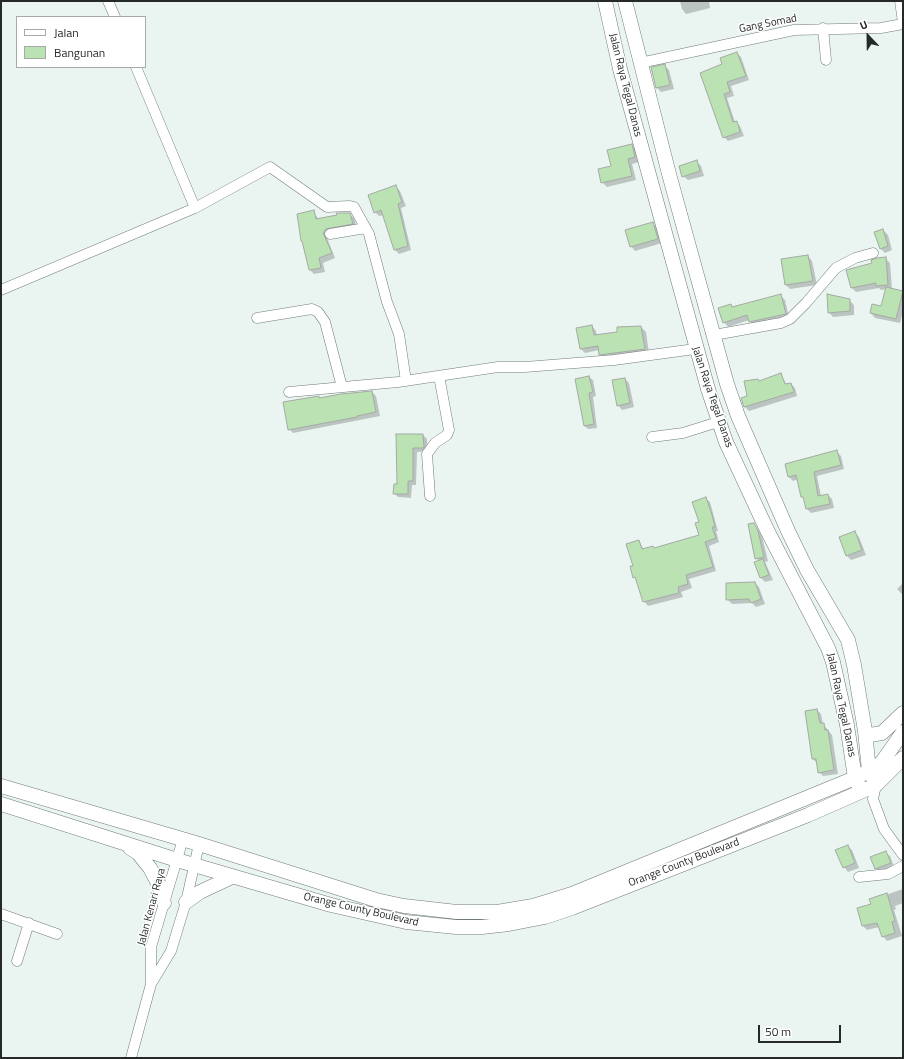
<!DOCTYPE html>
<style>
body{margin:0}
#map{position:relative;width:904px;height:1059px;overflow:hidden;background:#eaf5f1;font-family:"Titillium Web",sans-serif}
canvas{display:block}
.frame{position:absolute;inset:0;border:2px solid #252928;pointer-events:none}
.legend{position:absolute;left:16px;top:16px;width:130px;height:52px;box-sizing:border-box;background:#fff;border:1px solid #a8a9a9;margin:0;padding:5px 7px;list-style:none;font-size:12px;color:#252928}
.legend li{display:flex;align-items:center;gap:8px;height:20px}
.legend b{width:20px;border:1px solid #a8a9a9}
.north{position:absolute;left:848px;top:16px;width:40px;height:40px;-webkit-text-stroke:3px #fff;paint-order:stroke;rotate:338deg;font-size:11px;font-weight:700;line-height:16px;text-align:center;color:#252928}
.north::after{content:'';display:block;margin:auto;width:14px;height:18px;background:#252928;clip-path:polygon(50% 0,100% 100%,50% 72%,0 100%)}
.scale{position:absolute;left:758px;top:1025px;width:83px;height:18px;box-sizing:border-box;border:2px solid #252928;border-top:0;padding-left:5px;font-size:12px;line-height:14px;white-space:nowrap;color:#252928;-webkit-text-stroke:3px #fff;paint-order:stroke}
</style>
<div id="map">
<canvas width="904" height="1059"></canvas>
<div class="frame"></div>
<ul class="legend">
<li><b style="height:5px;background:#fff"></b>Jalan</li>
<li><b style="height:11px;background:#bbe2b3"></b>Bangunan</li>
</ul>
<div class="north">U</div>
<div class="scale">50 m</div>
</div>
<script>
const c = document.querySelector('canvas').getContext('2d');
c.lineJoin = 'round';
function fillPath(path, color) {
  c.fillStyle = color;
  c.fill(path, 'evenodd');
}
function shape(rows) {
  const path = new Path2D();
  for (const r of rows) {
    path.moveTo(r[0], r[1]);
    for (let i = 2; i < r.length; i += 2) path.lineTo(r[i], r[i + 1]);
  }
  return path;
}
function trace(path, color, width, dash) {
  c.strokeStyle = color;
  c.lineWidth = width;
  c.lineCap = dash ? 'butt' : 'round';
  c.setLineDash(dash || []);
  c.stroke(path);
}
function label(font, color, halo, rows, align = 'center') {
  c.font = font + ' "Titillium Web",sans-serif';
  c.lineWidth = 3;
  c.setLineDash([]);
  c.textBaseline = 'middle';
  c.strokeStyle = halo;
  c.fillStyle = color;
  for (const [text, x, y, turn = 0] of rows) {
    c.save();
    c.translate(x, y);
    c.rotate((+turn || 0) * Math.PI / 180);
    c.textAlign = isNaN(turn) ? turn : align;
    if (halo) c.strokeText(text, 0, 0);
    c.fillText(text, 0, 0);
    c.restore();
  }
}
const shadow = shape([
 [680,1,709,1,710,8,686,14,682,9],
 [737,53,741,57,749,80,731,86,734,96,727,98,735,122,740,126,744,136,728,141,724,137,724,65],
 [664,65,669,70,674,89,661,92,657,88,652,68],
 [631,145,636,149,639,162,632,164,636,180,607,187,602,182],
 [696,161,701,166,704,176,688,180,683,176],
 [396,187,400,191,406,206,401,208,411,250,399,254,395,250,384,215,379,216,375,212],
 [313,211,319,220,349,214,354,218,357,228,327,238,335,258,323,263,325,272,314,274,310,270],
 [653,224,658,228,662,243,635,251,631,246],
 [883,230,888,235,892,250,885,253,880,248],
 [808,256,812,261,817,285,790,289,786,285,782,260],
 [885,258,890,263,892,289,903,292,903,311,900,323,875,318,871,313,882,308,887,289,881,290,879,288,856,292,852,288,873,263],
 [780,295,785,300,789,318,754,326,749,320,728,327,724,322,731,305,734,308],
 [849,300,854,305,854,315,833,317,829,312],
 [592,326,596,331,597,336,618,333,641,327,646,332,649,353,604,359,600,354,599,350,585,353,581,349],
 [781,375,787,385,791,384,795,388,797,396,749,411,745,407,748,397,760,382],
 [589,377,593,380,596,396,593,397,597,428,588,429,584,425],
 [625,379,629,383,634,407,622,410,618,405],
 [372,392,376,396,380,416,293,433,289,429,319,397,321,399],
 [397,435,423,435,427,439,427,451,417,452,416,485,412,485,411,498,398,497,394,493,398,485],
 [837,452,841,456,844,469,817,476,821,496,828,495,832,499,834,508,811,513,807,509,805,500,802,497,798,479,793,481,789,477],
 [705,498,710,502,718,531,716,531,719,542,709,546,716,571,689,579,692,588,681,592,683,597,648,606,644,601,638,581,634,577,639,541,644,550,655,549,700,536,700,522],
 [754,524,762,536,768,561,765,562,773,580,765,582,761,578,759,561,756,558],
 [855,533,859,537,866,555,851,560,847,556,840,538],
 [755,583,759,587,765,604,756,607,752,603,732,604,727,599],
 [903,583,903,595,897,589],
 [817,710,821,714,823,724,832,735,838,774,823,776,819,772,817,763,813,759],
 [847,846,852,850,859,868,848,872,844,867],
 [885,852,890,856,894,867,880,873,876,868],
 [902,886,903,886,903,903,895,906,896,909,894,910,902,936,887,941,883,936,879,927,867,930,863,926,859,908,872,905,871,900,903,889]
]);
const building = shape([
 [737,52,746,76,727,82,730,92,724,94,733,122,737,121,740,132,723,138,700,73,722,64,720,58,737,52],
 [665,64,670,85,656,88,651,67,665,64],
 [632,144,635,157,628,159,632,176,601,183,598,169,611,166,607,150,632,144],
 [697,160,700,171,682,177,679,166,697,160],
 [396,185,402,202,398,204,408,246,394,250,381,210,374,213,368,195,396,185],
 [314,210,316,219,337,215,336,213,350,213,353,224,326,229,323,233,324,235,332,253,319,258,321,268,309,270,302,241,301,241,297,214,314,210],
 [653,222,658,239,630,247,625,230,653,222],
 [883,229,888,246,880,249,874,232,883,229],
 [808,255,813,281,785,285,781,259,808,255],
 [886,257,888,285,876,286,876,283,851,288,846,270,872,263,871,260,877,258,886,257],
 [886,287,903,291,896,319,870,313,872,304,881,306,886,287],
 [781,294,786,314,749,322,747,315,723,323,718,308,731,304,732,307,781,294],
 [827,294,850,299,850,311,828,313,827,294],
 [592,325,594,335,617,332,617,327,641,326,645,349,599,355,598,346,580,349,576,328,592,325],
 [781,373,785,384,791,383,794,392,744,407,741,398,747,396,744,381,758,379,759,381,781,373],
 [589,376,593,392,589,393,594,424,584,426,575,379,589,376],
 [625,378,630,403,617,406,612,380,625,378],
 [372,391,376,412,357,416,357,417,288,430,283,402,319,396,319,398,341,394,372,391],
 [396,434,423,434,424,448,413,448,413,481,408,481,408,494,393,494,394,484,397,484,396,434],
 [837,450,841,465,814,472,818,496,828,494,830,504,806,509,803,497,801,497,796,475,788,477,785,464,837,450],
 [706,497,712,515,715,527,712,527,716,538,705,542,713,567,686,575,688,584,678,587,679,593,643,602,635,577,633,578,630,566,633,566,626,544,639,540,642,549,653,546,654,548,699,535,695,523,699,522,692,502,706,497],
 [754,523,758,531,764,557,755,559,748,524,754,523],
 [855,531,862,550,846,556,839,537,855,531],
 [763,559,769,575,760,578,754,562,763,559],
 [755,582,761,599,751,603,749,599,726,600,726,583,755,582],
 [817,709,820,723,824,723,825,730,828,730,834,770,818,773,816,759,812,759,805,711,817,709],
 [848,845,855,863,843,868,835,850,848,845],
 [886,851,891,863,875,869,870,857,886,851],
 [887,893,895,921,892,922,895,933,882,937,877,923,862,926,857,908,871,904,869,899,887,893]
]);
const street = shape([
 [108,1,115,17],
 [900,1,903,22],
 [823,28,826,60],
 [640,63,794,30,881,28,903,24],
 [195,208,270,167,327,207,350,206,354,207,369,234,387,302,399,334,406,381],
 [330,234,366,228],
 [1,290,195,208,136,67],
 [257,318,312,309,318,312,325,322,342,387],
 [714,335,781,323,790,319,806,303,836,268,855,258,873,253],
 [289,392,398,382,498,367,525,367,614,360,695,349],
 [652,437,683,433,718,422],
 [430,496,427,454,435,443,447,435,449,430,439,376],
 [876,785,873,799,884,829,903,855],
 [859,877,888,874,903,866],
 [1,914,57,934],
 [17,961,29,923],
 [151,984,171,951,186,902,199,844],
 [131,1058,151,984,151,947,183,839]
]);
const secondary = shape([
 [605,1,620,69,708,389,726,442,767,530,828,648,833,662,847,725,855,778,859,786],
 [625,1,669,174,727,384,738,416,788,531,807,570,848,640,854,665,865,731,870,735,882,733,903,713],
 [865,731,869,771,873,778],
 [1,786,199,844,376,900,404,906,457,912,497,912,533,906,572,894,855,778,873,769,882,762,903,732],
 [1,804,177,860,331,905,406,922,456,927,482,927,509,924,545,917,572,908,808,815,876,785,903,758],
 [130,848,138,853,150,868,159,885,164,903],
 [186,902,200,892,232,877]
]);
const streetNames = [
 ["Gang Somad",768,24,-11],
 ["Jalan Raya Tegal Danas",625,85,76],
 ["Jalan Raya Tegal Danas",712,397,71],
 ["Jalan Raya Tegal Danas",841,705,78],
 ["Orange County Boulevard",684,863,-21],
 ["Jalan Kenari Raya",152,907,-75],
 ["Orange County Boulevard",361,910,13]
];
fillPath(shadow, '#0003');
fillPath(building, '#bbe2b3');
trace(building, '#a4aaa3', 1);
trace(street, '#717b78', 11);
trace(secondary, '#717b78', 15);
trace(street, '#fff', 10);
trace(secondary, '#fff', 14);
label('11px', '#252928', '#fff', streetNames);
</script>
